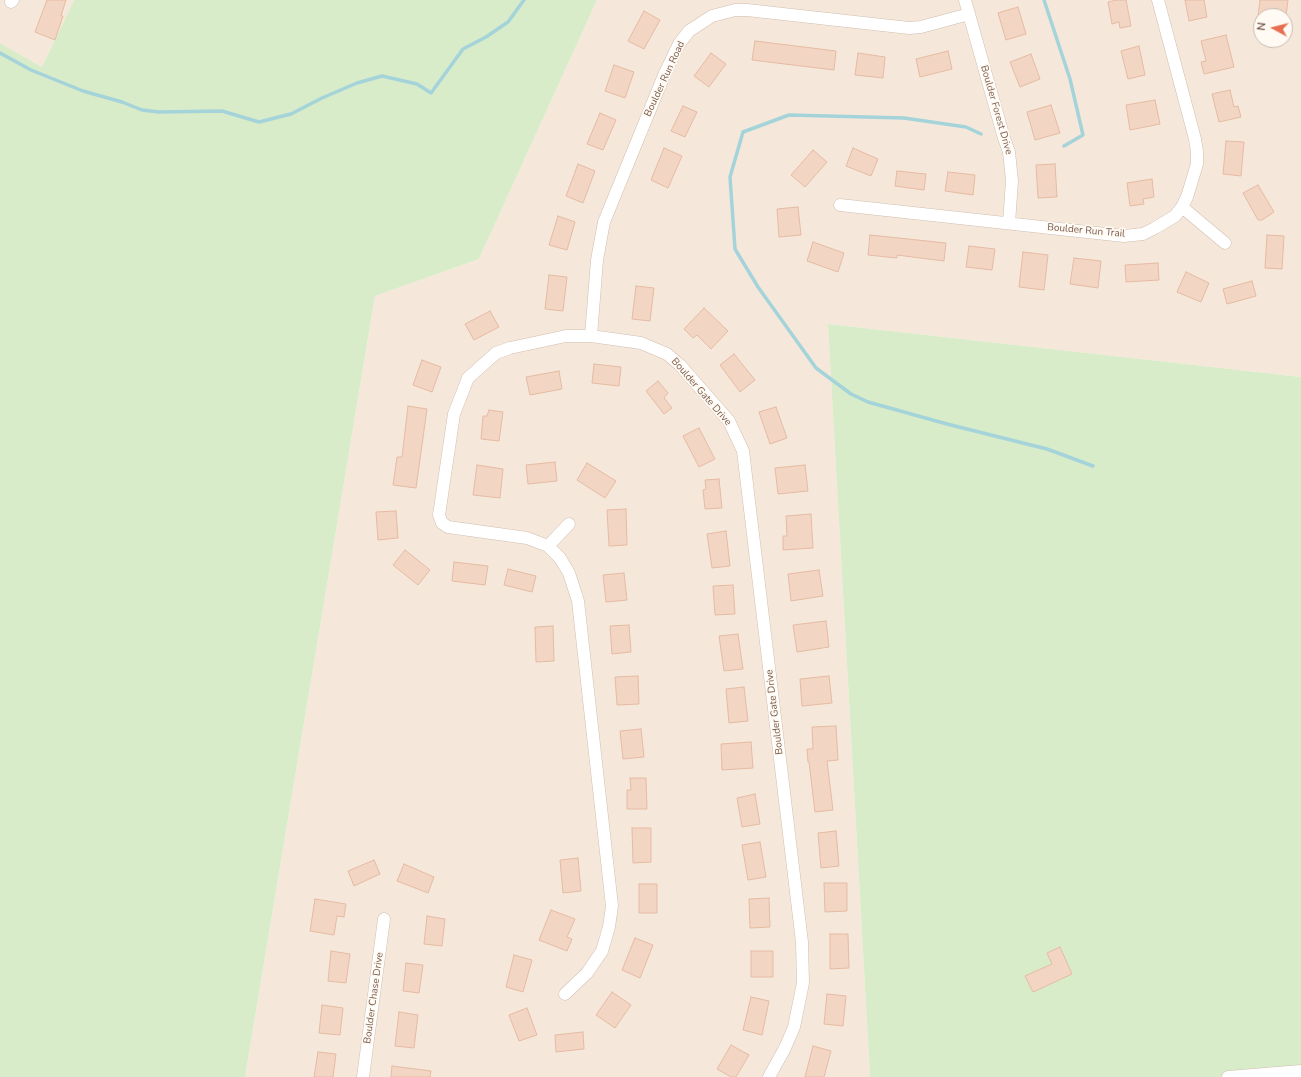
<!DOCTYPE html>
<style>
body{margin:0}
#map{position:relative;width:1301px;height:1077px;overflow:hidden;background:#fdf6ec;font-family:"Nunito Sans",sans-serif}
canvas{display:block}
.north{position:absolute;left:1253px;top:8px;width:40px;height:40px;box-sizing:border-box;background:#fffaf3;border:1px solid #cabbb1;border-radius:50%;rotate:277deg;font-size:11px;font-weight:700;line-height:16px;text-align:center;color:#7a5c4d}
.north::after{content:'';display:block;margin:auto;width:14px;height:18px;background:#e76f51;clip-path:polygon(50% 0,100% 100%,50% 72%,0 100%)}
</style>
<div id="map">
<canvas width="1301" height="1077"></canvas>
<div class="north">N</div>
</div>
<script>
const c = document.querySelector('canvas').getContext('2d');
c.lineJoin = 'round';
function fillPath(path, color) {
  c.fillStyle = color;
  c.fill(path, 'evenodd');
}
function shape(rows) {
  const path = new Path2D();
  for (const r of rows) {
    path.moveTo(r[0], r[1]);
    for (let i = 2; i < r.length; i += 2) path.lineTo(r[i], r[i + 1]);
  }
  return path;
}
function trace(path, color, width, dash) {
  c.strokeStyle = color;
  c.lineWidth = width;
  c.lineCap = dash ? 'butt' : 'round';
  c.setLineDash(dash || []);
  c.stroke(path);
}
function label(font, color, halo, rows, align = 'center') {
  c.font = font + ' "Nunito Sans",sans-serif';
  c.lineWidth = 3.5;
  c.setLineDash([]);
  c.textBaseline = 'middle';
  c.strokeStyle = halo;
  c.fillStyle = color;
  for (const [text, x, y, turn = 0] of rows) {
    c.save();
    c.translate(x, y);
    c.rotate((+turn || 0) * Math.PI / 180);
    c.textAlign = isNaN(turn) ? turn : align;
    if (halo) c.strokeText(text, 0, 0);
    c.fillText(text, 0, 0);
    c.restore();
  }
}
const residential = shape([
 [0,0,74,0,42,67,0,43],
 [597,0,1301,0,1301,377,828,324,870,1077,245,1077,375,296,479,259],
 [1261,16,1285,16,1285,40,1261,40]
]);
const green = shape([
 [74,0,597,0,479,259,375,296,245,1077,0,1077,0,43,42,67],
 [828,324,1301,377,1301,1077,870,1077]
]);
const stream = shape([
 [1044,0,1070,79,1083,135,1064,146],
 [0,53,31,70,83,91,122,102,142,110,159,112,222,111,259,122,291,114,322,98,357,83,382,76,417,84,431,93,463,49,486,37,508,22,524,0],
 [981,134,966,127,904,118,789,115,743,132,730,177,735,249,758,287,816,368,851,394,868,402,947,424,1047,449,1093,466]
]);
const building = shape([
 [47,0,66,0,61,16,63,16,55,40,35,32,47,0],
 [1117,0,1126,0,1131,26,1120,28,1119,22,1112,24,1108,2,1117,0],
 [1185,0,1204,0,1207,17,1189,21,1185,0],
 [1260,0,1288,0,1286,16,1258,16,1260,0],
 [1018,7,1026,34,1006,40,998,13,1018,7],
 [644,11,660,20,644,49,628,41,644,11],
 [1226,35,1234,67,1204,74,1201,62,1206,61,1201,41,1226,35],
 [755,41,836,51,834,70,752,60,755,41],
 [1139,46,1145,75,1128,79,1121,51,1139,46],
 [948,51,952,69,920,77,916,59,948,51],
 [711,53,726,64,709,87,694,76,711,53],
 [858,53,885,57,883,78,855,75,858,53],
 [1031,54,1040,79,1020,87,1010,62,1031,54],
 [614,65,634,72,625,98,605,91,614,65],
 [1230,90,1234,107,1238,106,1241,117,1219,122,1212,94,1230,90],
 [1155,100,1160,124,1130,130,1126,105,1155,100],
 [1051,105,1060,133,1035,140,1027,112,1051,105],
 [683,106,697,112,685,137,671,131,683,106],
 [600,113,616,120,603,150,587,144,600,113],
 [1226,141,1244,142,1241,176,1223,174,1226,141],
 [664,148,682,156,668,188,651,180,664,148],
 [853,148,878,159,871,176,846,166,853,148],
 [813,150,827,162,805,187,791,175,813,150],
 [578,164,595,171,583,203,566,196,578,164],
 [1055,164,1057,197,1038,198,1036,165,1055,164],
 [897,171,926,174,924,190,895,186,897,171],
 [948,172,975,175,973,195,945,191,948,172],
 [1152,179,1154,197,1143,199,1144,204,1130,206,1127,183,1152,179],
 [1258,185,1274,212,1262,220,1258,220,1243,193,1258,185],
 [798,207,801,235,779,237,777,209,798,207],
 [558,216,575,222,567,250,549,245,558,216],
 [870,235,946,243,944,261,897,255,897,258,868,255,870,235],
 [1267,235,1284,236,1282,269,1265,268,1267,235],
 [813,242,844,253,838,272,807,261,813,242],
 [969,246,995,249,992,270,966,267,969,246],
 [1023,252,1048,255,1044,290,1019,287,1023,252],
 [1074,258,1101,261,1098,288,1070,284,1074,258],
 [1158,263,1159,280,1126,282,1125,265,1158,263],
 [1186,272,1209,283,1201,302,1177,292,1186,272],
 [549,275,567,277,563,311,545,309,549,275],
 [1252,281,1256,296,1227,304,1223,289,1252,281],
 [636,286,654,288,650,321,632,319,636,286],
 [704,308,728,331,711,349,697,335,693,338,684,329,704,308],
 [490,311,499,327,474,340,465,324,490,311],
 [734,354,755,380,740,392,720,365,734,354],
 [422,360,441,367,432,392,413,385,422,360],
 [594,364,621,367,619,386,592,383,594,364],
 [559,371,562,389,530,395,526,377,559,371],
 [658,381,668,393,664,398,672,408,664,414,646,391,658,381],
 [408,406,427,409,416,488,393,485,397,457,402,457,408,406],
 [776,407,787,438,770,444,759,412,776,407],
 [489,410,503,412,499,441,481,439,483,416,487,416,489,410],
 [699,428,715,459,699,467,683,436,699,428],
 [555,462,557,481,528,484,526,465,555,462],
 [587,463,616,481,605,498,577,480,587,463],
 [477,465,503,469,500,498,473,495,477,465],
 [805,465,808,491,778,494,775,468,805,465],
 [719,479,722,508,705,509,703,490,706,489,705,480,719,479],
 [626,509,627,545,609,546,607,510,626,509],
 [396,511,398,538,378,540,376,512,396,511],
 [811,514,813,548,783,550,783,536,787,536,786,516,811,514],
 [726,531,730,566,712,568,707,534,726,531],
 [405,550,430,570,418,585,393,565,405,550],
 [454,562,488,566,485,585,452,581,454,562],
 [508,569,536,576,532,592,504,585,508,569],
 [819,570,823,596,791,601,788,574,819,570],
 [624,573,627,600,606,602,603,575,624,573],
 [733,585,735,614,715,615,713,586,733,585],
 [826,621,829,647,797,652,793,625,826,621],
 [629,625,631,652,612,654,610,626,629,625],
 [553,626,554,661,536,662,535,627,553,626],
 [738,634,743,669,724,671,719,636,738,634],
 [638,676,639,704,617,705,615,677,638,676],
 [829,676,832,703,802,706,800,679,829,676],
 [744,687,748,721,729,723,726,689,744,687],
 [836,726,838,760,827,761,833,810,815,812,809,762,808,762,807,749,813,749,812,727,836,726],
 [641,729,644,757,623,759,620,731,641,729],
 [751,742,753,768,722,770,721,744,751,742],
 [630,778,646,778,647,809,627,809,627,790,631,790,630,778],
 [755,794,760,824,742,827,737,798,755,794],
 [632,828,651,828,651,862,633,863,632,828],
 [836,831,839,866,821,868,818,833,836,831],
 [760,842,766,877,748,880,742,845,760,842],
 [578,858,581,891,563,893,560,860,578,858],
 [374,860,380,874,354,886,348,871,374,860],
 [404,864,434,877,428,893,397,881,404,864],
 [824,883,847,883,847,911,825,912,824,883],
 [639,884,657,884,657,913,639,913,639,884],
 [769,898,770,927,750,928,749,899,769,898],
 [315,899,346,904,344,917,337,916,334,935,310,931,315,899],
 [551,910,575,919,567,937,572,939,567,951,539,940,551,910],
 [427,916,445,919,442,946,424,944,427,916],
 [830,934,848,934,849,968,830,969,830,934],
 [635,938,653,945,640,978,622,970,635,938],
 [1060,947,1072,974,1033,992,1025,976,1052,964,1047,953,1060,947],
 [331,951,350,954,346,983,328,981,331,951],
 [751,951,773,951,773,977,751,977,751,951],
 [514,955,532,960,523,992,506,987,514,955],
 [406,963,423,965,419,993,403,991,406,963],
 [612,992,631,1005,615,1028,596,1015,612,992],
 [827,994,846,996,843,1026,824,1024,827,994],
 [751,997,769,1001,762,1035,743,1030,751,997],
 [322,1005,343,1008,340,1035,319,1033,322,1005],
 [527,1008,537,1035,519,1041,509,1015,527,1008],
 [399,1012,418,1015,414,1048,395,1046,399,1012],
 [583,1032,584,1049,556,1052,555,1035,583,1032],
 [731,1045,749,1055,736,1077,731,1077,717,1069,731,1045],
 [813,1046,831,1051,824,1077,805,1077,813,1046],
 [318,1052,336,1054,333,1077,314,1077,318,1052],
 [392,1066,431,1071,430,1077,391,1077,392,1066]
]);
const minor = shape([
 [965,0,1004,138,1009,152,1012,181,1009,223],
 [11,2,13,0],
 [840,205,1124,236,1143,234,1155,228,1175,216,1182,207,1187,197,1197,164,1197,152,1195,139,1158,0],
 [1182,207,1225,243],
 [591,336,597,260,604,222,665,73,679,44,689,31,712,16,735,10,747,10,909,28,921,27,969,14],
 [548,546,569,524],
 [565,994,587,973,602,951,609,927,612,906,578,601,569,573,560,558,548,546,527,538,448,527,442,523,439,515,454,414,468,378,496,353,510,348,566,336,591,336,641,343,667,354,680,365,729,421,743,451,802,942,803,983,794,1027,785,1048,769,1077],
 [363,1077,384,919],
 [1228,1077,1301,1071]
]);
const streetNames = [
 ["Boulder Run Road",665,79,-65],
 ["Boulder Forest Drive",996,110,74],
 ["Boulder Run Trail",1086,231,5],
 ["Boulder Gate Drive",701,392,49],
 ["Boulder Gate Drive",775,712,-97],
 ["Boulder Chase Drive",374,998,-82]
];
fillPath(residential, '#f5e8da');
fillPath(green, '#d8ecc9');
trace(stream, '#a5d3da', 3.5);
fillPath(building, '#f3d5c3');
trace(building, '#e6bba3', 1);
trace(minor, '#d1beb0', 13);
trace(minor, '#fff', 12);
label('10px', '#7a5c4d', '#fffaf3', streetNames);
</script>
